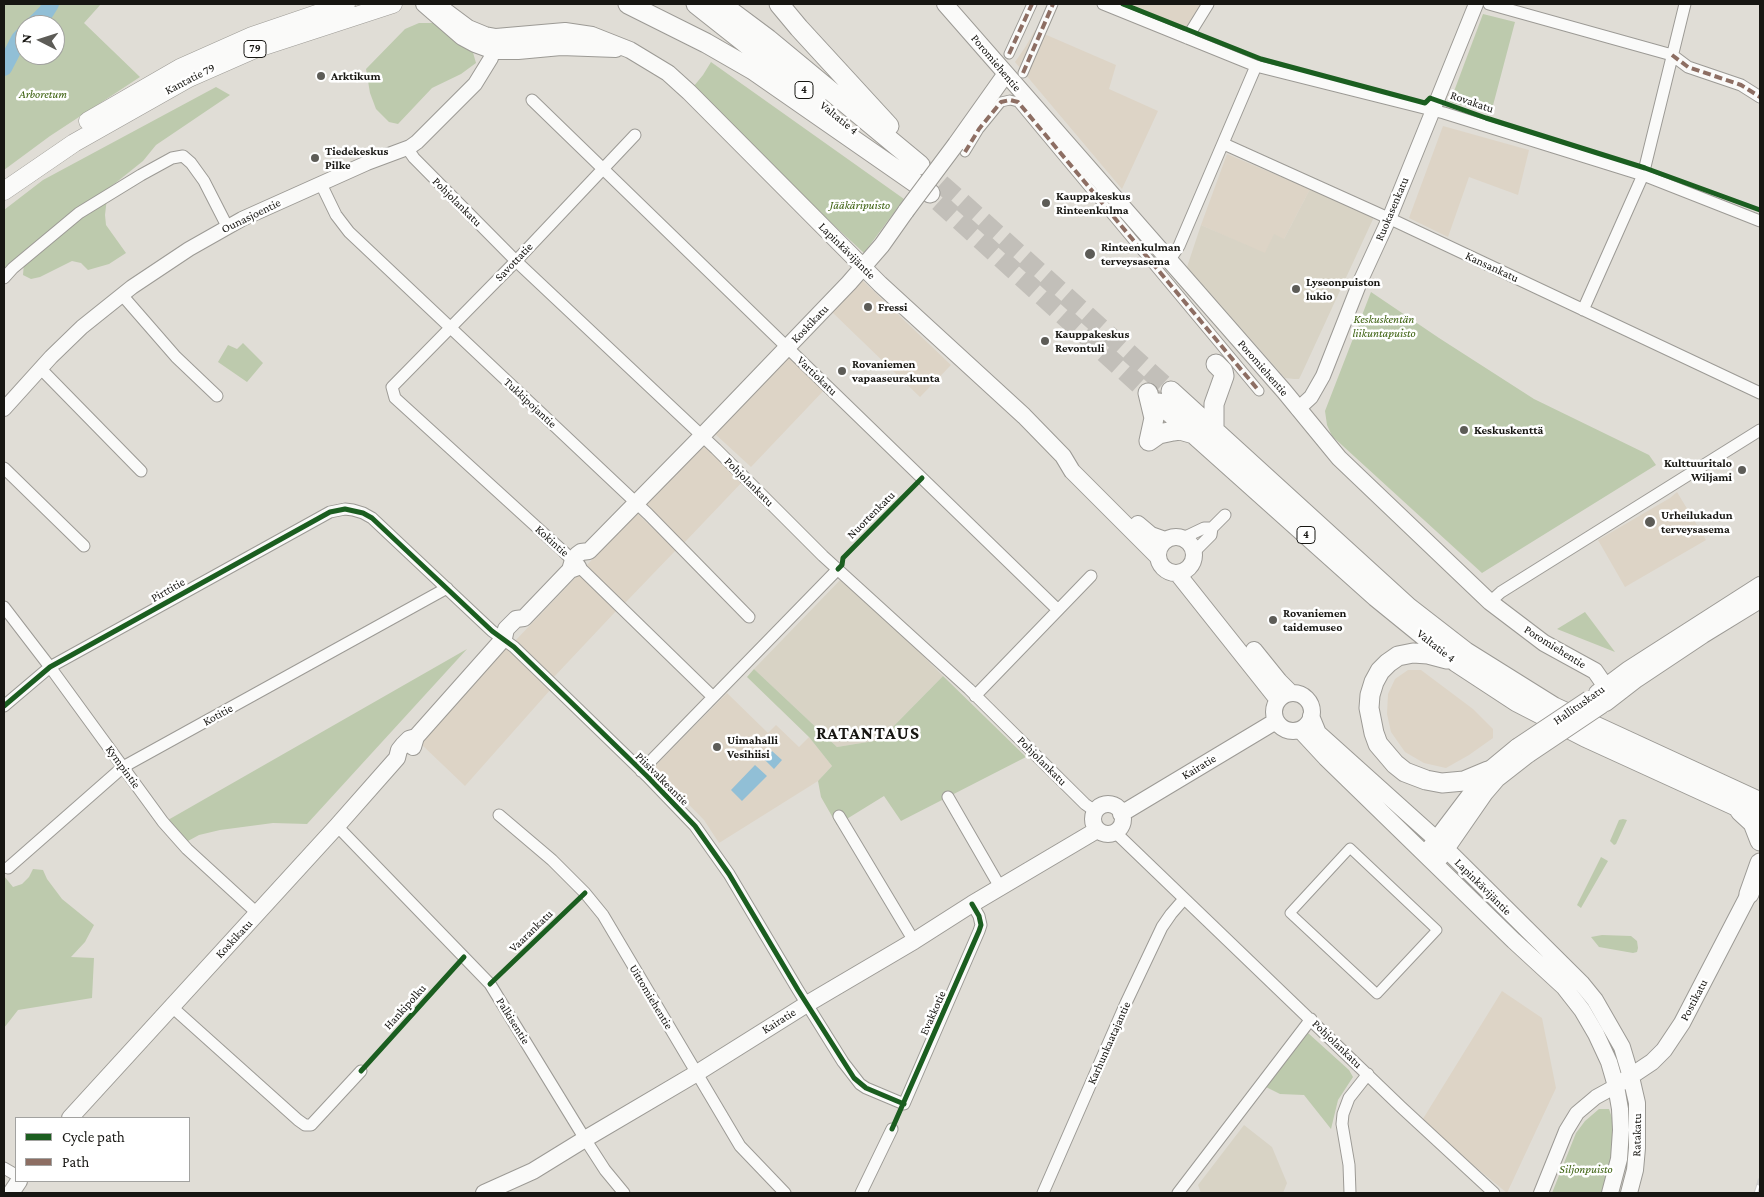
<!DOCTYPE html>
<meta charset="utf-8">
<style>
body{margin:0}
#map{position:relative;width:1764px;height:1197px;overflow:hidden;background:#e0ddd6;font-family:"Crimson Pro",serif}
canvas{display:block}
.frame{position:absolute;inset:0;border:5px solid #171612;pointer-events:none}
.legend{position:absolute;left:15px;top:1117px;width:175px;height:65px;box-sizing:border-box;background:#fff;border:1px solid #a2a2a0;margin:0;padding:6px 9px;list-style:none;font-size:15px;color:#171612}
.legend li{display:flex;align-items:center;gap:10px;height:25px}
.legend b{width:25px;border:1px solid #a2a2a0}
.north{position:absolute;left:15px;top:15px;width:50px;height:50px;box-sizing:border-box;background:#fff;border:1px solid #a2a2a0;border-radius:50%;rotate:275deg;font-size:14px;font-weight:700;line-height:20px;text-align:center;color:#171612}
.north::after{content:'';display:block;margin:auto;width:18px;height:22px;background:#5d5c57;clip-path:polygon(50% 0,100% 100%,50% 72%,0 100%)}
</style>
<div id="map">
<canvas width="1764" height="1197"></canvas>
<div class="frame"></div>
<ul class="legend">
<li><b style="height:6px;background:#1b5e20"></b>Cycle path</li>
<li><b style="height:6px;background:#8d6e63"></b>Path</li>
</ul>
<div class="north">N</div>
</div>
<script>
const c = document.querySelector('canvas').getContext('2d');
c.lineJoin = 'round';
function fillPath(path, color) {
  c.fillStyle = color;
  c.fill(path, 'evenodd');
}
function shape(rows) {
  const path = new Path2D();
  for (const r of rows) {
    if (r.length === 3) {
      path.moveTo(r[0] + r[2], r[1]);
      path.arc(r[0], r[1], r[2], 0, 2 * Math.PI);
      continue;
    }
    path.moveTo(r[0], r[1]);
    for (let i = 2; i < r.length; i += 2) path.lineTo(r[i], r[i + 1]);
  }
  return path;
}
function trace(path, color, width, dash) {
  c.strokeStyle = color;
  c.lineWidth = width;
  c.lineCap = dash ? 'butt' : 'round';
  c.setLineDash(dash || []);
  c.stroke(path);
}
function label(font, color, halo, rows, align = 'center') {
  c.font = font + ' "Crimson Pro",serif';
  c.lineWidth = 5;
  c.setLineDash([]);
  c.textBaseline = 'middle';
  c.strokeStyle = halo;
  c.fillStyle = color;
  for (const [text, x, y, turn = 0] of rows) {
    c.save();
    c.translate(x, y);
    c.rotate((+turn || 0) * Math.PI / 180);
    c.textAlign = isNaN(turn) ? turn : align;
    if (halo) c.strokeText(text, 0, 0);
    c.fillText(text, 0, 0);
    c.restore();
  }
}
const commercial = shape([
 [1116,4,1204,4,1186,32],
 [1035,30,1116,65,1109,89,1158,111,1122,189,1015,62,1026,46],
 [1443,126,1529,150,1518,195,1469,177,1448,237,1409,218],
 [1227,154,1310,189,1284,239,1265,254,1201,225],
 [862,280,951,365,920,397,832,312],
 [791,353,827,387,751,467,714,433],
 [706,441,745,479,684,543,644,505],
 [1677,492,1706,540,1625,587,1598,540,1670,498],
 [637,513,676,550,625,603,586,566],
 [579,574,617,610,553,678,515,641],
 [506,646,551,689,465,786,420,743],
 [1408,670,1421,670,1473,709,1493,729,1493,738,1469,755,1446,768,1424,763,1405,752,1391,732,1387,714,1388,694,1395,679],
 [727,693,768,733,776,725,799,747,809,737,832,766,818,781,719,843,704,820,653,768],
 [1502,991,1542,1018,1556,1088,1507,1193,1421,1122]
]);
const built = shape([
 [1310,189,1374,217,1302,373,1299,379,1294,379,1285,378,1187,267,1201,225,1265,253,1274,234,1284,239],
 [844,576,943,676,880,740,837,747,754,669],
 [1244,1125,1272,1147,1287,1183,1283,1193,1201,1193,1198,1185]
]);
const green = shape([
 [4,4,101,4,84,23,140,77,50,136,4,170],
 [25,25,55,25,55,55,25,55],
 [1483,14,1515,22,1491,113,1450,102],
 [419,23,437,23,472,49,476,63,461,74,432,88,398,124,389,122,376,109,370,93,366,69,405,29],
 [711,62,904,199,864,253,689,92,703,75],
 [216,87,230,95,156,145,143,161,108,189,105,215,106,225,126,253,109,264,88,270,81,263,72,261,40,277,31,279,23,275,25,250,4,271,4,210,43,180],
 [1371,292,1439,338,1534,399,1649,455,1656,465,1482,573,1332,436,1327,425,1325,411],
 [243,343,263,363,247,382,218,362,228,345,237,349],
 [1585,612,1615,652,1557,629],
 [467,649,307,824,273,823,220,830,199,835,188,841,168,820],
 [754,669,837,747,880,740,943,676,1026,757,901,821,884,796,837,825,821,797,818,781,832,766,809,737,747,677],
 [1623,819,1627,820,1616,844,1614,845,1610,841,1619,820],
 [1601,857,1608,861,1581,908,1577,905],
 [33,869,43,870,47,879,62,899,94,925,85,942,71,957,94,958,92,998,18,1010,4,1028,4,876,13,887,22,884,29,877],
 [1602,935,1631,936,1637,941,1638,948,1637,952,1633,953,1599,947,1591,937],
 [1308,1033,1349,1070,1353,1077,1338,1100,1331,1129,1304,1095,1280,1094,1266,1087],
 [1599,1109,1609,1109,1614,1124,1614,1152,1603,1193,1552,1193,1576,1133,1585,1121]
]);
const water = shape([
 [772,751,782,760,774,769,764,759],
 [755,765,767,776,742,801,731,790]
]);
const river = shape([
 [33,25,46,12,51,4],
 [4,68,19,39,25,33]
]);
const trunkTunnel = shape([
 [920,165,962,202,1171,391],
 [918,183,1159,403]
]);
const pedestrian = shape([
 [1009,54,1032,4],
 [1023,73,1053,4],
 [965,152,979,129,1001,102,1010,100,1018,102,1259,391],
 [1350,848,1437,930,1377,994,1290,913,1350,848]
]);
const minor = shape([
 [1103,4,1256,66,1444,113,1643,175,1760,221],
 [1489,4,1672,55,1688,67,1741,85,1760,97],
 [1187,38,1208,4],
 [532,100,1058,610],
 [635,135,516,261,392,387,395,398,564,552,713,697],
 [1224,144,1397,222,1760,393],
 [407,148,414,158,516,261,716,449,823,556,969,689,1085,804,1095,811],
 [321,184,336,215,349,232,648,514,749,617],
 [1169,261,1179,246,1256,66],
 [4,278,13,268,79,213,141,175,172,158,183,156,191,163,204,181,227,226],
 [122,295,176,357,217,396],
 [1583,310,1643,175,1685,4],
 [41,369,141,471],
 [4,468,84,546],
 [1183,538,1204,528,1212,528],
 [1194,552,1211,535,1212,528,1225,515],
 [1490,602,1501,592,1760,430],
 [4,607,50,667,163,822,187,849,258,914],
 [975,696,1091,576],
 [4,706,50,667,330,512,345,509,353,510,363,513,372,518,492,631,514,647,647,776,695,826,729,874,798,990,843,1062,860,1084,866,1088,904,1104,979,931,981,925,979,916,972,904],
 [641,771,838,569],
 [948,797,1000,887],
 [499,815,552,860,585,893,603,915,740,1146,785,1193],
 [839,816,914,941],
 [337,826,490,984,585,1139,605,1170,624,1193],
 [1115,832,1401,1107,1494,1193],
 [8,868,123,767,447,588],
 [172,1007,298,1120,305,1125,311,1125,361,1071],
 [4,1168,16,1175],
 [861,1193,892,1129],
 [1043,1193,1126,1003,1162,927,1171,914,1184,899],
 [1178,1193,1311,1019],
 [1350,1193,1349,1165,1342,1124,1343,1114,1349,1098,1368,1074]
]);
const tertiary = shape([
 [4,409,51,357,82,327,132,287,189,249,242,219,367,163,410,147,417,142,475,84,491,58,495,41],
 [1298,409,1311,397,1323,376,1360,282,1389,219,1476,4],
 [1541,1193,1566,1131,1577,1113,1596,1097,1616,1086]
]);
const secondary = shape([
 [424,4,462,37,475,44,494,51,518,51,561,47,616,49],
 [436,4,468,28,485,35,496,37,565,31,592,35,630,50,668,73,689,92,880,284,1024,416,1063,456,1072,471,1158,557],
 [945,4,1284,391,1339,458,1490,602,1544,643,1595,671,1613,697],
 [956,144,1005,75],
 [1138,524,1151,535,1165,540],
 [1176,555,18],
 [570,570,573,560,577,555,581,552,589,551,702,436,849,283,882,245,906,211],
 [1177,573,1278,700],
 [1254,650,1279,681,1291,693],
 [1293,712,19],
 [1597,693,1629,669,1760,585],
 [1606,703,1637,679,1703,635,1760,600],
 [1311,716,1318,733,1437,840,1582,984,1595,1000,1622,1047,1631,1077,1637,1103,1637,1148,1635,1170,1629,1193],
 [1300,730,1326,758,1514,941,1564,987,1582,1010,1596,1034,1609,1062,1616,1086,1620,1109,1621,1130,1619,1159,1610,1193],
 [413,747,416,737,504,638,506,629,516,619,524,618,570,570,578,567],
 [1108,819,15],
 [1121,814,1276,721],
 [1429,849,1488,771,1517,747],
 [1440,858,1485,793,1497,779,1529,754],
 [1622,1082,1652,1062,1664,1050,1682,1023,1749,894],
 [70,1118,337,826,397,758,399,750,403,745,409,739,416,737],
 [11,1193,19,1181],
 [484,1193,533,1171,585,1139,697,1073,807,1004,914,941,972,904,1097,830]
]);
const primary = shape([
 [88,121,180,68,252,36,346,4],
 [4,191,74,143,189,78,255,49,393,4]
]);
const trunk = shape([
 [628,4,706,43,753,70,930,193],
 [696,4,816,99],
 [721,4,768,39,920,165],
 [779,4,799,28,889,126],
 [1171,391,1408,607,1466,652,1554,707,1760,802],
 [1148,393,1154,418,1149,441],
 [1159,403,1376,597,1456,662,1517,702,1585,737,1760,817],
 [1214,430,1214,404,1224,376,1223,371,1216,364],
 [1149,441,1159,434,1173,431,1180,430,1194,434],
 [1447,659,1428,654,1413,653,1398,656,1388,663,1380,671,1374,682,1370,695,1369,708,1374,733,1378,744,1395,764,1405,772,1426,780,1442,783,1464,781,1488,771],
 [1740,811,1753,823,1760,841],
 [1749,894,1760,863]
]);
const rail = shape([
 [1756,1193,1760,1180]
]);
const secondaryBridge = shape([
 [906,211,956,144],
 [1517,747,1589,699],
 [1529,754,1602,705]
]);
const quiet = shape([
 [1009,54,1032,4],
 [1672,55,1688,67,1741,85,1760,97],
 [1023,73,1053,4],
 [965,152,979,129,1001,102,1010,100,1018,102,1259,391]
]);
const cycleway = shape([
 [1123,4,1261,59,1425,103,1430,98,1486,118,1645,168,1760,210],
 [838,569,842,565,843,558,922,478],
 [4,706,50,667,330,512,345,509,363,513,372,518,492,631,514,647,647,776,695,826,729,874,798,990,854,1078,866,1088,904,1104],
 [490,984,585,893],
 [361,1071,464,957],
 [892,1129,979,931,981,925,979,916,972,904]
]);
const markers = [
 [321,76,5,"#5d5c57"],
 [315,158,5,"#5d5c57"],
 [1046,203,5,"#5d5c57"],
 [1090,254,6,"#5d5c57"],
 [1296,289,5,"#5d5c57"],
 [868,307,5,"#5d5c57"],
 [1045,341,5,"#5d5c57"],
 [842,371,5,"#5d5c57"],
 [1464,430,5,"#5d5c57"],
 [1742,470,5,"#5d5c57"],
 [1650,522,6,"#5d5c57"],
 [1273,620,5,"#5d5c57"],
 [717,747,5,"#5d5c57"]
];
const shields = [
 [255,49,22],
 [804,90,18],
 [1306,535,18]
];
const shieldNames = [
 ["79",255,49],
 ["4",804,90],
 ["4",1306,535]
];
const streetNames = [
 ["Poromiehentie",996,63,50],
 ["Kantatie 79",190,79,-27],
 ["Rovakatu",1472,102,19],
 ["Valtatie 4",839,118,39],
 ["Pohjolankatu",457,202,45],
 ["Ruokasenkatu",1392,209,-67],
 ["Ounasjoentie",251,216,-26],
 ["Lapinkävijäntie",847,251,45],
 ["Savottatie",514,262,-46],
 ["Kansankatu",1492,267,25],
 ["Koskikatu",810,324,-46],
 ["Poromiehentie",1263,368,49],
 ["Vartiokatu",817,376,44],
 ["Tukkipojantie",530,403,43],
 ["Pohjolankatu",749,482,45],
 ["Nuortenkatu",871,515,-45],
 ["Kokintie",552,541,42],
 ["Pirttitie",168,590,-29],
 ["Valtatie 4",1436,646,38],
 ["Poromiehentie",1555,647,32],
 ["Hallituskatu",1579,705,-35],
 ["Kotitie",218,715,-29],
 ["Pohjolankatu",1042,761,45],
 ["Kympintie",123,767,54],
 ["Kairatie",1199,767,-31],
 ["Piisivalkeantie",662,779,45],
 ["Lapinkävijäntie",1483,887,45],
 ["Vaarankatu",531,931,-44],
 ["Koskikatu",234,939,-47],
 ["Uittomiehentie",651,997,59],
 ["Postikatu",1694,1000,-62],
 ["Hankipolku",405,1007,-48],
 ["Evakkotie",933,1013,-66],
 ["Palkisentie",513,1021,58],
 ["Kairatie",779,1021,-32],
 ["Karhunkaatajantie",1109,1043,-66],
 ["Pohjolankatu",1337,1044,44],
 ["Ratakatu",1637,1135,-89]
];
const poiNames = [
 ["Arktikum",331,76],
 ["Tiedekeskus",325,151],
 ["Pilke",325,165],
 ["Kauppakeskus",1056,196],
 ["Rinteenkulma",1056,210],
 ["Rinteenkulman",1101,247],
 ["terveysasema",1101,261],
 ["Lyseonpuiston",1306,282],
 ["lukio",1306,296],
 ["Fressi",878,307],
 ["Kauppakeskus",1055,334],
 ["Revontuli",1055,348],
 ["Rovaniemen",852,364],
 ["vapaaseurakunta",852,378],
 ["Keskuskenttä",1474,430],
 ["Kulttuuritalo",1732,463,"right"],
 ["Wiljami",1732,477,"right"],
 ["Urheilukadun",1661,515],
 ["terveysasema",1661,529],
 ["Rovaniemen",1283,613],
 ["taidemuseo",1283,627],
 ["Uimahalli",727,740],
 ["Vesihiisi",727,754]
];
const parkNames = [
 ["Arboretum",43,94],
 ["Jääkäripuisto",860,205],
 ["Keskuskentän",1384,319],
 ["liikuntapuisto",1384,333],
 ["Siljonpuisto",1586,1169]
];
const districtNames = [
 ["RATANTAUS",868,733]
];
fillPath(commercial, '#ddd4c6');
fillPath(built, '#d8d3c5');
fillPath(green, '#bdcaad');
fillPath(water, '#91bfd6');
trace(river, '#91bfd6', 16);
trace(trunkTunnel, '#c2bfb9', 19, [19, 9]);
trace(pedestrian, '#9c9a95', 11);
trace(minor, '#9c9a95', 13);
trace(tertiary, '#9c9a95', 16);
trace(secondary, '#9c9a95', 18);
trace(primary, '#9c9a95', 19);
trace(trunk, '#9c9a95', 21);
trace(pedestrian, '#fafaf9', 9);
trace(minor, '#fafaf9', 11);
trace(tertiary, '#fafaf9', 14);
trace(secondary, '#fafaf9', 16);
trace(primary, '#fafaf9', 18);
trace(trunk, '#fafaf9', 19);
trace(rail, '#d0cfce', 4.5);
trace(rail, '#fff', 2.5, [8]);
trace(secondaryBridge, '#9c9a95', 18, []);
trace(secondaryBridge, '#fafaf9', 16);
trace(quiet, '#8d6e63', 4, [8, 4]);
trace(cycleway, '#1b5e20', 5);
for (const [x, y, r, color] of markers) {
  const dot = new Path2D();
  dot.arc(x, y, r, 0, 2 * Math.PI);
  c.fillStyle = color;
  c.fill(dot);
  trace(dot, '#fff', 2);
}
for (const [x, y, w] of shields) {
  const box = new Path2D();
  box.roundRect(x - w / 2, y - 8.5, w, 17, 4);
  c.fillStyle = '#fff';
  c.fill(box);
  trace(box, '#171612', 1);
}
label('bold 11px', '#171612', null, shieldNames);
label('12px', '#171612', '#fff', streetNames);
label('bold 12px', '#171612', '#fff', poiNames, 'left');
label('italic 12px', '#3b600e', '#fff', parkNames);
c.letterSpacing = '1px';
label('bold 18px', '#171612', '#fff', districtNames);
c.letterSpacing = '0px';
</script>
